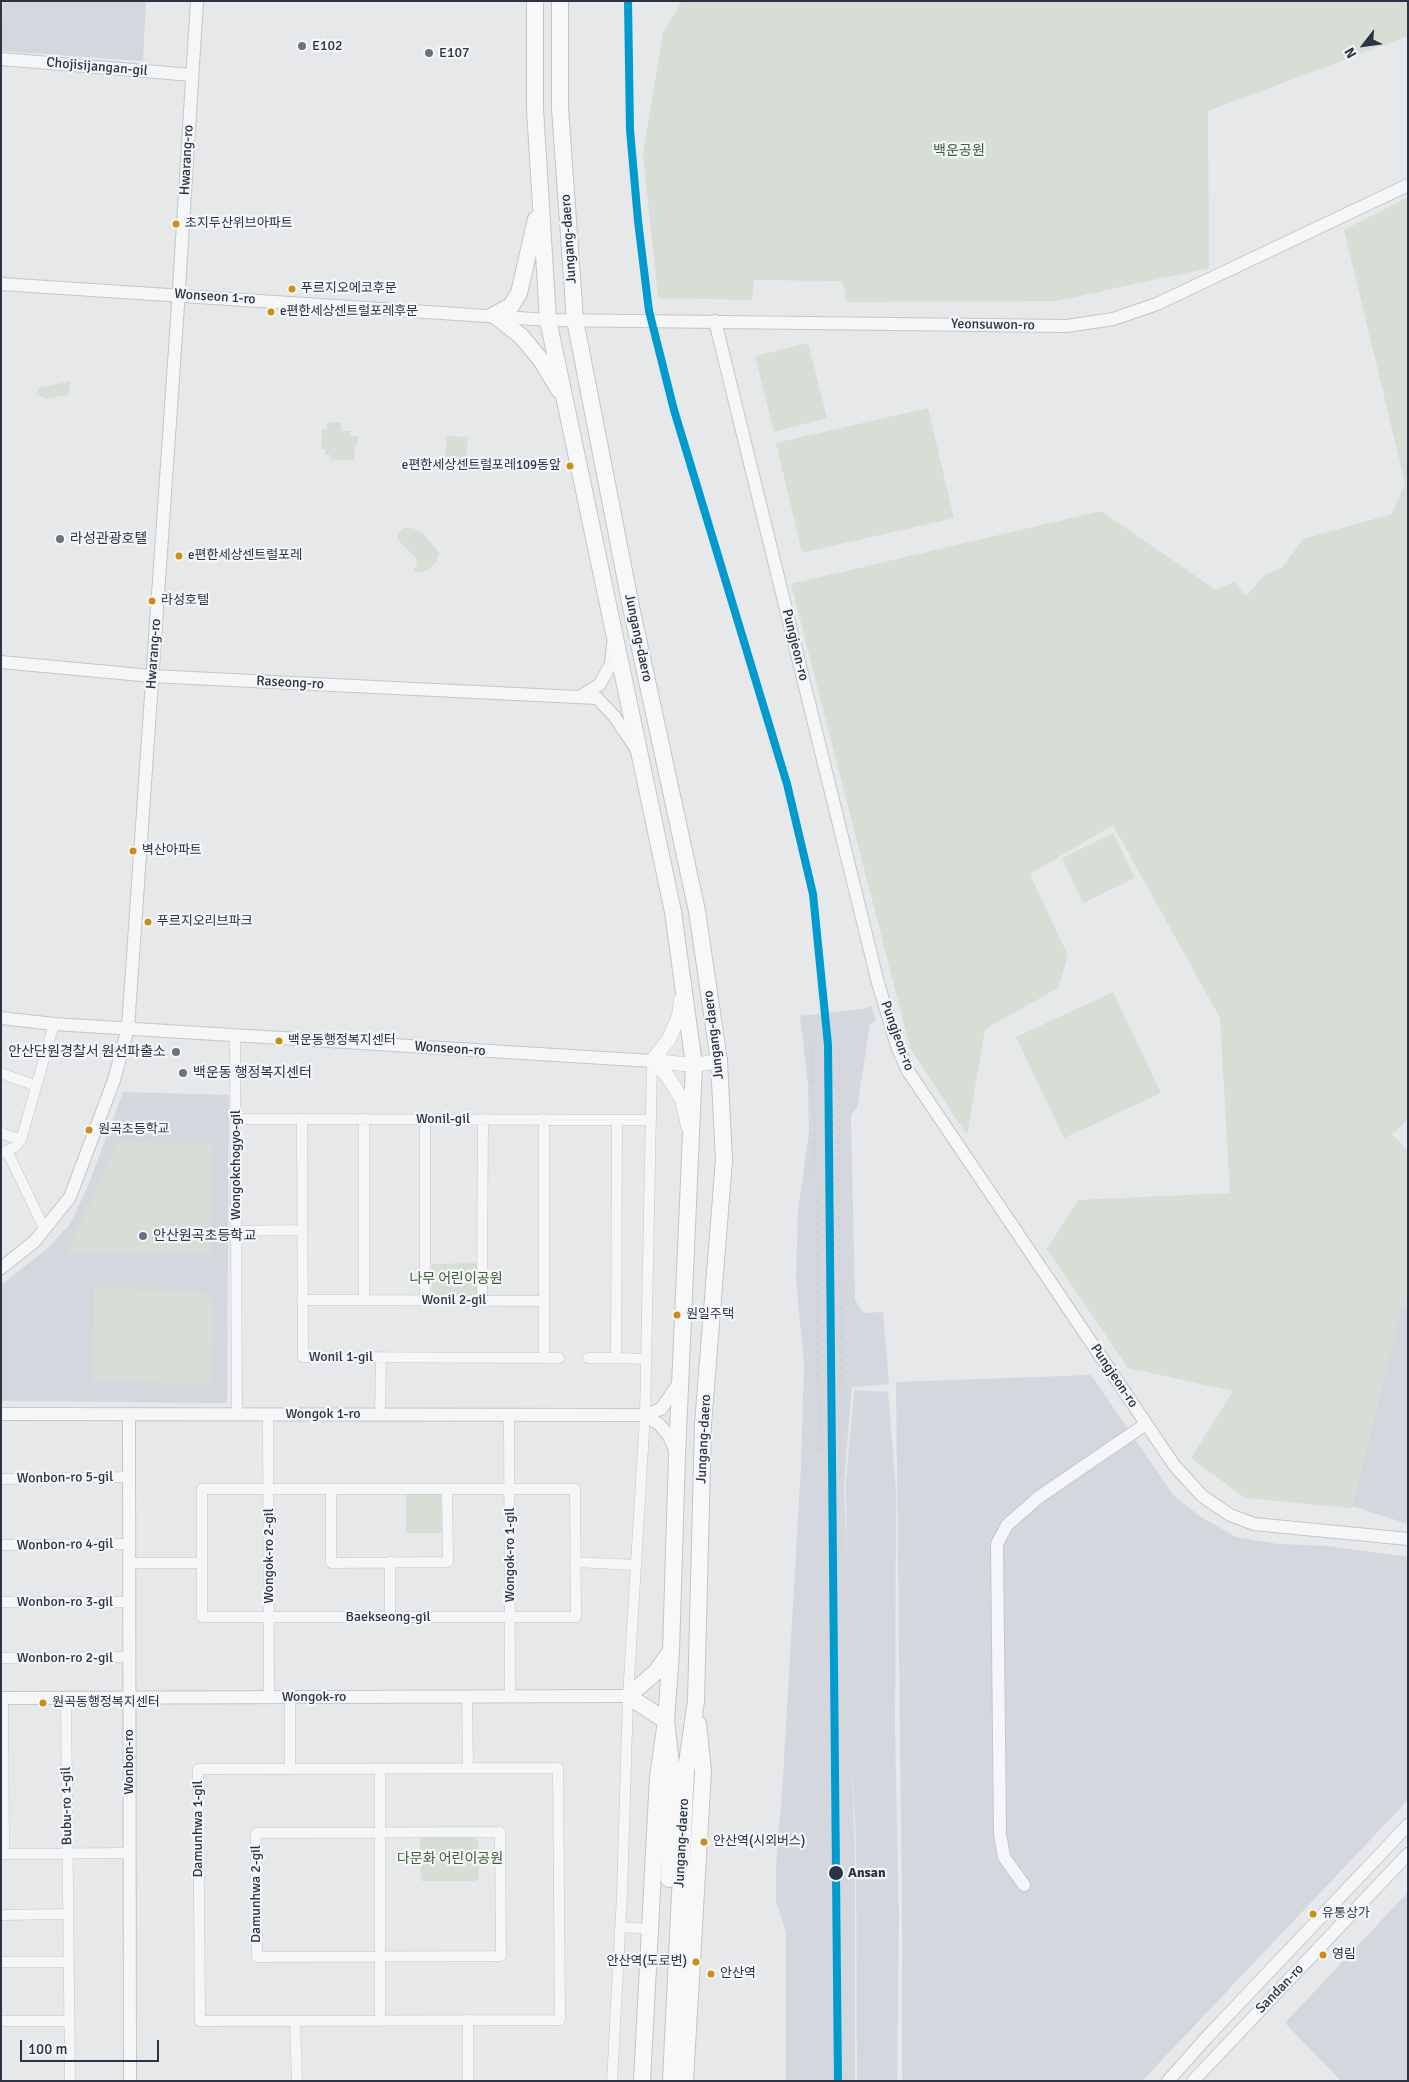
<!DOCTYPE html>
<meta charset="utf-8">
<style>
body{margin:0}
#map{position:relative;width:1409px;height:2082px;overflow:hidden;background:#e6e8ea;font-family:Signika,sans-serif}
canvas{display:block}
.frame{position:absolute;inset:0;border:2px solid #2b3445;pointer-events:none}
.north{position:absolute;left:1339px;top:20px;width:50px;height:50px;-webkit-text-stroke:4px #f4f6f9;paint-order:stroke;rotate:240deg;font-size:14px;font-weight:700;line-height:20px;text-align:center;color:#2b3445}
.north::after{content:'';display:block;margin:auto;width:18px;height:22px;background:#2b3445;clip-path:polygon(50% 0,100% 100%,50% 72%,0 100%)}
.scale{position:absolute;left:20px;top:2040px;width:139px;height:22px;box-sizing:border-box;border:2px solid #2b3445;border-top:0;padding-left:6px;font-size:15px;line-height:18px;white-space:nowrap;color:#2b3445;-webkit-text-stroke:4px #f4f6f9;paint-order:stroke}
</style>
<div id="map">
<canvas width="1409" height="2082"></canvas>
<div class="frame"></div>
<div class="north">N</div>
<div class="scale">100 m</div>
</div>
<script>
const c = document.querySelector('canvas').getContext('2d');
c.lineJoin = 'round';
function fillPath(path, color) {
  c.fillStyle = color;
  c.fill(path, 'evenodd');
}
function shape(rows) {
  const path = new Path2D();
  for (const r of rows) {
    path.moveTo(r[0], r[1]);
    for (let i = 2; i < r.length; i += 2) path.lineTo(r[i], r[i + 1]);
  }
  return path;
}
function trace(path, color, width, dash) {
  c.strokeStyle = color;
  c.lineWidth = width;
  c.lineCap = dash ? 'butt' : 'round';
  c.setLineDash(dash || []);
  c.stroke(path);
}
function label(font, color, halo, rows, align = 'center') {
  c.font = font + ' Signika,"Noto Sans KR",sans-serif';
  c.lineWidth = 4.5;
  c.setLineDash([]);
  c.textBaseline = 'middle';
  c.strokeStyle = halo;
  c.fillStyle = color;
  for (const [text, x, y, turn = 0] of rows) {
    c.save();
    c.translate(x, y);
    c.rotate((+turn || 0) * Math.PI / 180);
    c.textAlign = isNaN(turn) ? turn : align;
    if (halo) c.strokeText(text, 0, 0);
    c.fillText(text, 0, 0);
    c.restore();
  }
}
const built = shape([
 [3,1,146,1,143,61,1,51],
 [871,1006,876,1021,870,1024,857,1108,852,1113,851,1119,855,1299,860,1309,865,1313,883,1312,889,1384,852,1387,844,1485,847,1561,846,1483,854,1390,888,1392,896,1490,895,1731,899,1919,897,2081,857,2081,856,1844,852,1760,855,1862,855,2081,786,2081,786,1932,776,1901,776,1867,783,1778,801,1466,804,1365,796,1281,798,1211,809,1133,808,1085,800,1016,862,1009],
 [123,1092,229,1095,227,1403,1,1401,1,1285,48,1248,70,1224,88,1186],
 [1408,1300,1408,1524,1352,1506,1400,1310],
 [1091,1375,1174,1496,1201,1517,1236,1537,1278,1544,1328,1546,1408,1557,1408,1800,1142,2081,902,2081,902,1918,896,1382],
 [1408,1892,1408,2081,1341,2081,1285,2023]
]);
const green = shape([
 [682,1,1408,1,1408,36,1208,111,1209,268,1056,301,847,302,842,281,754,280,752,300,658,298,643,153,663,33],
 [1408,197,1408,1119,1392,1134,1408,1151,1408,1298,1400,1310,1352,1508,1245,1498,1191,1458,1233,1391,1128,1368,1047,1249,1078,1200,1230,1193,1220,1018,1113,825,1030,874,1068,956,1058,988,985,1029,967,1135,910,1048,791,584,1101,511,1216,590,1234,582,1246,596,1266,574,1282,568,1303,539,1392,514,1405,483,1344,230],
 [808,343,827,418,774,432,755,356],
 [71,381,68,395,46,399,36,394,39,388],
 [928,408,954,518,802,553,776,443],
 [327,422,341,423,341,431,351,431,350,436,358,436,358,445,355,445,354,461,331,459,331,455,325,455,325,450,321,449,322,429,327,429],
 [447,436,468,437,466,462,445,461],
 [405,527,415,529,424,534,439,553,436,562,429,569,422,572,413,571,417,565,416,558,398,540,399,532],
 [1113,833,1135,878,1083,903,1062,858],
 [1113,992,1161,1093,1064,1138,1016,1037],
 [118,1142,212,1144,211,1254,67,1253],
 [479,1263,479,1291,475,1295,437,1295,432,1291,432,1264],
 [94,1288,203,1291,213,1300,211,1384,92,1381],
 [438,1492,441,1496,442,1533,406,1533,406,1493],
 [420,1838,475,1838,478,1841,479,1877,476,1881,421,1881]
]);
const minor = shape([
 [235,1035,237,1414],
 [1,1073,36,1086],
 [236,1119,651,1120],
 [302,1119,303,1357,559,1358],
 [364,1119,364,1300,544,1301,544,1119],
 [425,1119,425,1300],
 [1,1133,21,1140],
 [7,1151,45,1230],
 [1,1153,15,1147,21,1140,54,1024],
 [235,1231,302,1230],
 [302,1300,364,1300],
 [482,1300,483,1119],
 [544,1358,544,1301],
 [588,1358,616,1358,617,1120],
 [616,1358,646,1359],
 [268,1414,269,1697],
 [380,1415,381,1358],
 [509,1415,510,1696],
 [1,1479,129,1477],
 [202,1489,575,1489,576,1617,202,1617,202,1489],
 [331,1489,331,1563,448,1562,447,1489],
 [1,1545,129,1544],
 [575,1562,636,1565],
 [129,1563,202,1563],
 [1,1602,129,1602],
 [390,1617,390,1562],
 [1,1658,129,1657],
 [467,1696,468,1768],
 [290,1697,290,1769],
 [3,1698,4,1854],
 [66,1698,70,2081],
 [558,1768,560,2020,200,2021,198,1769,558,1768],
 [500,1832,501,1956,257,1957,256,1833,500,1832],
 [1,1854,129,1853],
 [1,1915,68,1914],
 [621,1927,650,1929],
 [1,1962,69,1962],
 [1,2021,69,2021],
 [295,2021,297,2081],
 [380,2021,380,1769],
 [468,2081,468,2020],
 [612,2081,622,1895,628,1696,645,1415,652,1061]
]);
const tertiary = shape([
 [1,59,192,75],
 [1,284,548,320,1067,326,1113,319,1157,304,1408,185],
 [715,321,878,983,897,1046,908,1071,1174,1465,1202,1496,1230,1515,1254,1524,1408,1539],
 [1,662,152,676,597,698,614,716,637,750],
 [580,697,600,684,611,664,613,644],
 [1,1018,54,1024,652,1061],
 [1,1268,35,1241,70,1197,114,1080,128,1028,177,320,197,1],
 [1,1414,645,1415,661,1409,679,1383],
 [129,1414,130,2081],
 [645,1415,660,1425,669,1436,676,1452],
 [1,1698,628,1696],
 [1024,1885,1004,1857,1000,1834,997,1544,1007,1525,1039,1497,1146,1424],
 [1168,2081,1208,2036,1408,1825],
 [1193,2081,1408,1854]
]);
const secondary = shape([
 [652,1061,666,1074,682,1099,688,1126],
 [652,1061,669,1039,679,1016,681,1000],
 [652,1061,694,1065,719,1061]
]);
const primary = shape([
 [535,1,535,109,548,320,673,912,694,1065,677,1455,671,1651,666,1721,658,1777,642,2081],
 [560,1,560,108,575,320,631,607,697,911,719,1061,724,1160,703,1424,696,1701,686,1770,671,2081],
 [536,219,519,293,511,306,494,315,521,336,541,360,559,390],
 [669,1879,673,1781,666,1721,628,1696,656,1672,671,1651],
 [685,2081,703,1771,698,1724]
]);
const rail = shape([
 [811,1043,817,1207,817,1365,822,1455],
 [840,1044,838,1197,841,1312,840,1479]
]);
const metro1 = shape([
 [628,1,630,130,638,221,649,311,674,410,787,784,813,894,828,1045,838,2081]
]);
const markers = [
 [302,46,5,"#6c737f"],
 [429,53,5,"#6c737f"],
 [176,224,4.5,"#ce8f0e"],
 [292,289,4.5,"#ce8f0e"],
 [271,312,4.5,"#ce8f0e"],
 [570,466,4.5,"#ce8f0e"],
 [60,539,5,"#6c737f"],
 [179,556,4.5,"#ce8f0e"],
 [152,601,4.5,"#ce8f0e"],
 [133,851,4.5,"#ce8f0e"],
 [148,922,4.5,"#ce8f0e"],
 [279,1041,4.5,"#ce8f0e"],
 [176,1052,5,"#6c737f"],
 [183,1073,5,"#6c737f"],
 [89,1130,4.5,"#ce8f0e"],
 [143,1236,5,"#6c737f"],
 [677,1315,4.5,"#ce8f0e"],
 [43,1703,4.5,"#ce8f0e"],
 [704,1842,4.5,"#ce8f0e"],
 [836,1873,8,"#2b3445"],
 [1313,1914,4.5,"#ce8f0e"],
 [1323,1955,4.5,"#ce8f0e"],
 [696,1962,4.5,"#ce8f0e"],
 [711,1974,4.5,"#ce8f0e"]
];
const busNames = [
 ["초지두산위브아파트",185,224],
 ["푸르지오에코후문",301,289],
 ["e편한세상센트럴포레후문",280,312],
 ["e편한세상센트럴포레109동앞",561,466,"right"],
 ["e편한세상센트럴포레",188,556],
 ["라성호텔",161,601],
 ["벽산아파트",142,851],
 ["푸르지오리브파크",157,922],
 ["백운동행정복지센터",288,1041],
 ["원곡초등학교",98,1130],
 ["원일주택",686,1315],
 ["원곡동행정복지센터",52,1703],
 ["안산역(시외버스)",713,1842],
 ["유통상가",1322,1914],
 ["영림",1332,1955],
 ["안산역(도로변)",687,1962,"right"],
 ["안산역",720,1974]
];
const poiNames = [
 ["E102",312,46],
 ["E107",439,53],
 ["라성관광호텔",70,539],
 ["안산단원경찰서 원선파출소",166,1052,"right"],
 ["백운동 행정복지센터",193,1073],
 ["안산원곡초등학교",153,1236]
];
const streetNames = [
 ["Chojisijangan-gil",97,67,5],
 ["Hwarang-ro",187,160,-87],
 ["Jungang-daero",569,239,-94],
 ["Wonseon 1-ro",215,297,4],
 ["Yeonsuwon-ro",993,325,1],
 ["Jungang-daero",638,638,78],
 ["Pungjeon-ro",795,645,76],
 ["Hwarang-ro",154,654,-86],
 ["Raseong-ro",290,683,3],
 ["Jungang-daero",714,1035,-97],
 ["Pungjeon-ro",897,1036,70],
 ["Wonseon-ro",450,1049,4],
 ["Wonil-gil",443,1119],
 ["Wongokchogyo-gil",236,1165,-90],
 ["Wonil 2-gil",454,1300],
 ["Wonil 1-gil",341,1357],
 ["Pungjeon-ro",1114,1376,56],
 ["Wongok 1-ro",323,1414],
 ["Jungang-daero",704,1439,-87],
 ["Wonbon-ro 5-gil",65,1478,-1],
 ["Wonbon-ro 4-gil",65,1545,-1],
 ["Wongok-ro 1-gil",510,1555,-90],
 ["Wongok-ro 2-gil",269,1556,-90],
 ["Wonbon-ro 3-gil",65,1602],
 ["Baekseong-gil",388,1617],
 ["Wonbon-ro 2-gil",65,1658],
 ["Wongok-ro",314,1697],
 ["Wonbon-ro",129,1762,-90],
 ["Bubu-ro 1-gil",67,1806,-91],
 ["Damunhwa 1-gil",198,1829,-90],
 ["Jungang-daero",682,1843,-87],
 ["Damunhwa 2-gil",256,1894,-90],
 ["Sandan-ro",1280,1989,-46]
];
const parkNames = [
 ["백운공원",959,151],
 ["나무 어린이공원",456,1279],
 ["다문화 어린이공원",450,1859]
];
const stopNames = [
 ["Ansan",848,1873]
];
fillPath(built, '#d4d7dd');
fillPath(green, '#d6ded6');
trace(minor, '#c4c6c8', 11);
trace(tertiary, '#c4c6c8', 14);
trace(secondary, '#c4c6c8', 15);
trace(primary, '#c2c5c8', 18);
trace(minor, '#f5f6f7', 10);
trace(tertiary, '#f5f6f7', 12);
trace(secondary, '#f8f8f8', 14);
trace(primary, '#f8f8f8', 16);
trace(rail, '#cecfd2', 2.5, [2.5, 5]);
trace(metro1, '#009bce', 8);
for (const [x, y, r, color] of markers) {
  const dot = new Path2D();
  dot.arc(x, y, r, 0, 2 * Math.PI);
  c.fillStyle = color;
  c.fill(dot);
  trace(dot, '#f4f6f9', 2);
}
label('13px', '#2b3445', '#f4f6f9', busNames, 'left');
label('14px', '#2b3445', '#f4f6f9', poiNames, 'left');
label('14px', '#2b3445', '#f4f6f9', streetNames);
label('14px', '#3f6138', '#f4f6f9', parkNames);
label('bold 14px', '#2b3445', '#f4f6f9', stopNames, 'left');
</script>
